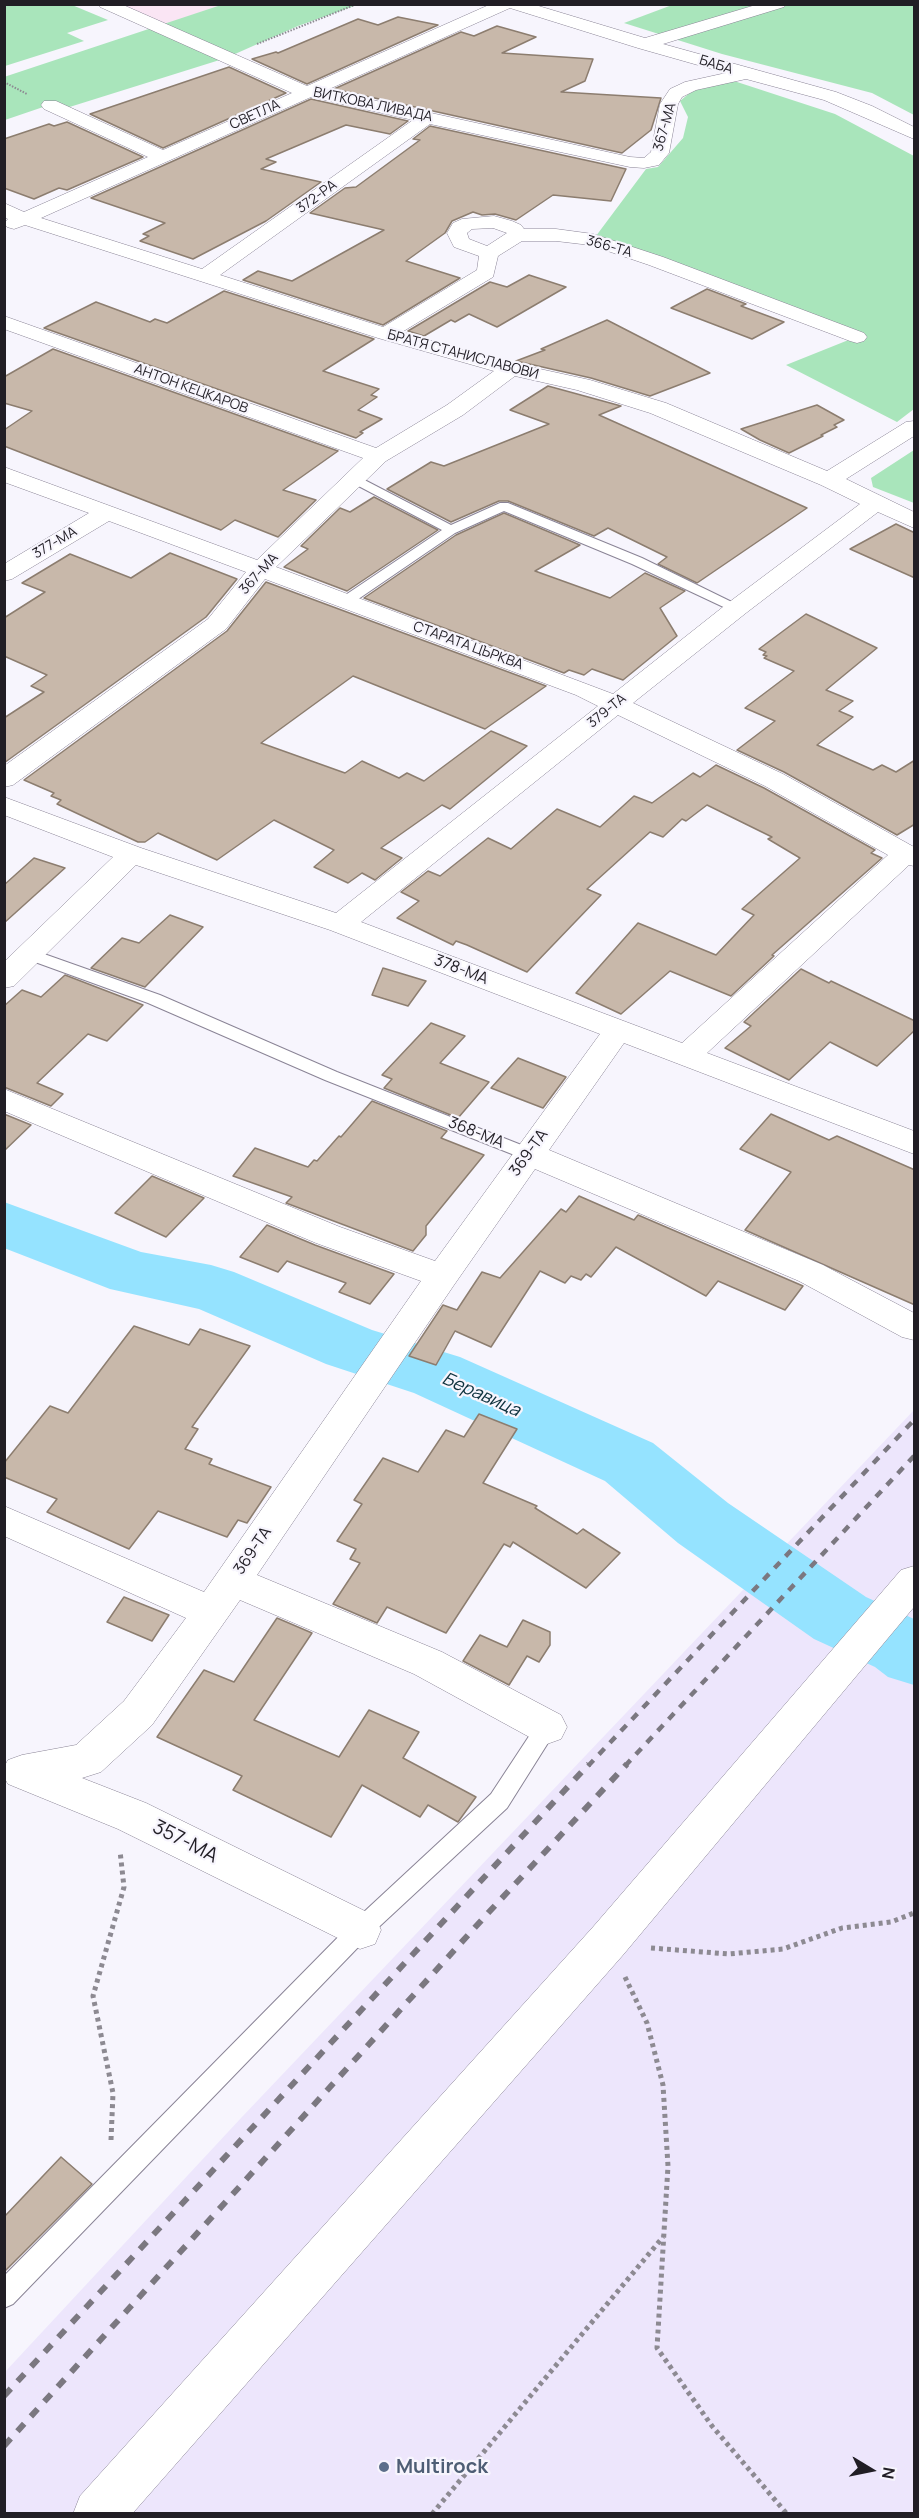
<!DOCTYPE html>
<meta charset="utf-8">
<style>
body{margin:0}
#map{position:relative;width:919px;height:2518px;overflow:hidden;background:#f7f5fd;font-family:Manrope,sans-serif}
canvas{display:block}
.frame{position:absolute;inset:0;border:6px solid #211e25;pointer-events:none}
.north{position:absolute;left:841px;top:2440px;width:60px;height:60px;-webkit-text-stroke:4px #f7f5fd;paint-order:stroke;rotate:100deg;font-size:16px;font-weight:700;line-height:24px;text-align:center;color:#211e25}
.north::after{content:'';display:block;margin:auto;width:21px;height:27px;background:#211e25;clip-path:polygon(50% 0,100% 100%,50% 72%,0 100%)}
</style>
<div id="map">
<canvas width="919" height="2518"></canvas>
<div class="frame"></div>
<div class="north">N</div>
</div>
<script>
const c = document.querySelector('canvas').getContext('2d');
c.lineJoin = 'round';
function fillPath(path, color) {
  c.fillStyle = color;
  c.fill(path, 'evenodd');
}
function shape(rows) {
  const path = new Path2D();
  for (const r of rows) {
    path.moveTo(r[0], r[1]);
    for (let i = 2; i < r.length; i += 2) path.lineTo(r[i], r[i + 1]);
  }
  return path;
}
function trace(path, color, width, dash) {
  c.strokeStyle = color;
  c.lineWidth = width;
  c.lineCap = dash ? 'butt' : 'round';
  c.setLineDash(dash || []);
  c.stroke(path);
}
function label(font, color, halo, rows, align = 'center') {
  c.font = font + ' Manrope,sans-serif';
  c.lineWidth = 4.5;
  c.setLineDash([]);
  c.textBaseline = 'middle';
  c.strokeStyle = halo;
  c.fillStyle = color;
  for (const [text, x, y, turn = 0] of rows) {
    c.save();
    c.translate(x, y);
    c.rotate((+turn || 0) * Math.PI / 180);
    c.textAlign = isNaN(turn) ? turn : align;
    if (halo) c.strokeText(text, 0, 0);
    c.fillText(text, 0, 0);
    c.restore();
  }
}
const built = shape([
 [914,1410,914,2513,5,2513,4,2373,241,2118]
]);
const education = shape([
 [106,5,221,5,158,27]
]);
const green = shape([
 [5,5,72,5,108,20,67,33,84,41,5,66],
 [221,5,357,5,298,26,226,58,60,110,49,105,5,120,4,77],
 [672,5,914,5,914,115,872,93,722,54,624,23],
 [734,81,835,114,914,156,914,409,897,422,786,365,856,337,593,240,646,169,658,167,683,138,688,117,680,101,692,91],
 [914,450,914,503,873,487,871,478]
]);
const river = shape([
 [4,1202,141,1252,211,1265,234,1272,372,1330,460,1357,653,1443,728,1503,866,1597,914,1619,914,1685,888,1677,875,1667,814,1639,678,1543,605,1481,414,1393,326,1364,199,1309,110,1289,4,1248,4,1202]
]);
const building = shape([
 [398,17,438,25,307,84,252,59,276,52,278,53,358,19,378,25,398,17],
 [497,26,536,37,502,53,593,59,585,81,561,92,661,98,651,130,622,153,334,89,461,32,474,36,497,26],
 [229,67,286,93,163,148,90,114,229,67],
 [311,99,408,121,390,134,346,125,266,159,276,162,261,169,321,182,266,221,193,259,140,241,149,236,143,234,165,223,91,198,311,99],
 [67,122,143,157,67,190,59,188,34,199,4,188,4,139,49,124,54,126,67,122],
 [430,126,626,169,611,201,553,195,516,220,495,214,482,215,473,212,452,221,445,233,406,261,460,278,383,325,243,280,258,271,292,281,384,230,310,213,345,188,356,187,420,140,413,139,430,126],
 [529,275,566,287,497,327,469,314,455,322,451,320,424,336,408,331,490,282,507,287,529,275],
 [707,289,746,304,741,306,784,322,752,339,671,308,707,289],
 [224,291,374,339,323,371,379,389,371,395,377,397,358,410,382,419,360,432,363,433,356,438,44,328,96,302,150,322,155,319,167,323,224,291],
 [607,320,710,373,650,396,591,378,516,361,545,350,541,349,607,320],
 [53,349,338,451,283,490,316,500,278,537,235,520,221,530,4,446,4,430,32,411,4,403,4,377,53,349],
 [548,386,621,406,599,415,807,508,697,583,658,564,667,557,608,528,594,536,508,501,499,501,451,522,387,489,431,462,444,466,549,424,510,410,548,386],
 [817,405,844,420,834,425,837,427,821,435,823,436,789,453,760,440,741,429,817,405],
 [374,497,438,530,347,591,284,567,308,549,301,546,340,508,350,512,374,497],
 [504,513,580,545,535,571,610,598,645,573,685,591,660,608,677,636,623,680,592,669,584,675,569,670,564,673,364,598,456,535,504,513],
 [896,524,915,533,915,578,850,549,896,524],
 [170,553,237,579,206,617,4,763,4,718,44,692,31,686,47,675,4,656,4,618,45,592,22,583,70,554,131,578,170,553],
 [266,582,546,686,485,729,353,676,261,743,345,773,362,761,399,778,407,773,424,781,491,731,527,746,450,809,442,805,381,848,402,858,375,880,362,873,348,883,314,867,334,850,274,820,217,860,158,833,145,842,138,842,57,804,61,800,51,796,54,793,24,780,227,631,266,582],
 [806,614,877,648,826,690,853,701,839,711,853,717,817,745,873,770,882,765,896,772,915,760,915,824,897,835,784,772,737,750,775,721,745,708,794,671,764,658,767,656,763,655,766,652,759,649,806,614],
 [716,765,764,788,875,850,871,853,882,858,772,955,774,956,731,996,670,971,621,1014,576,993,638,923,716,955,754,915,742,909,800,858,768,839,772,837,707,805,686,821,682,819,663,837,650,832,587,889,601,895,527,972,467,945,456,941,453,945,397,918,419,901,401,892,428,871,440,876,488,838,511,849,557,809,600,827,634,796,652,803,693,773,700,777,716,765],
 [34,858,65,868,4,923,4,885,34,858],
 [170,915,203,927,145,987,91,968,122,938,139,943,170,915],
 [383,968,426,981,408,1006,372,995,383,968],
 [801,969,829,983,831,981,915,1021,915,1030,877,1066,830,1042,789,1080,725,1048,751,1026,744,1022,801,969],
 [65,975,143,1005,107,1041,88,1034,37,1083,63,1094,51,1106,4,1087,4,1006,22,990,41,997,65,975],
 [431,1023,465,1036,440,1063,489,1082,458,1118,384,1088,392,1079,382,1075,431,1023],
 [518,1058,566,1077,543,1108,491,1088,518,1058],
 [372,1101,447,1131,441,1138,484,1155,426,1226,426,1235,413,1251,286,1203,292,1197,233,1176,255,1148,308,1167,314,1160,317,1161,339,1136,341,1137,372,1101],
 [4,1114,31,1125,4,1151,4,1114],
 [771,1114,829,1140,837,1136,915,1170,915,1305,745,1230,791,1172,740,1149,771,1114],
 [152,1176,204,1198,166,1237,115,1213,152,1176],
 [579,1196,634,1220,638,1215,803,1286,785,1310,718,1281,706,1296,616,1247,591,1277,586,1274,581,1280,571,1276,565,1283,540,1271,491,1347,455,1331,436,1365,409,1356,443,1305,457,1310,482,1272,500,1278,561,1209,566,1212,579,1196],
 [267,1225,315,1245,394,1274,370,1304,339,1292,346,1283,287,1261,278,1272,240,1257,267,1225],
 [134,1326,189,1345,200,1329,250,1346,192,1427,198,1429,185,1449,212,1459,209,1464,271,1487,247,1523,238,1520,227,1537,158,1511,129,1549,47,1512,57,1499,4,1477,4,1463,50,1406,68,1413,134,1326],
 [479,1414,517,1429,483,1483,537,1506,535,1508,577,1534,583,1529,620,1553,586,1588,513,1542,510,1547,504,1544,446,1633,387,1607,377,1623,333,1604,360,1563,350,1559,356,1549,337,1541,362,1504,354,1500,383,1458,418,1472,446,1430,464,1437,479,1414],
 [124,1597,169,1615,152,1641,107,1622,124,1597],
 [277,1618,312,1633,254,1720,339,1757,369,1710,419,1732,403,1758,476,1797,458,1822,428,1805,420,1817,362,1785,331,1837,233,1790,242,1776,157,1737,204,1670,234,1682,277,1618],
 [523,1620,550,1632,550,1645,539,1662,527,1656,509,1685,463,1661,480,1635,507,1647,523,1620],
 [61,2157,92,2184,4,2272,4,2217,61,2157]
]);
const pathFar1 = shape([
 [257,44,357,4],
 [4,82,27,94]
]);
const path = shape([
 [651,1948,729,1954,783,1949,842,1928,891,1922,914,1913],
 [625,1977,647,2023,663,2085,668,2166,657,2348,712,2426,787,2514],
 [111,2140,113,2093,93,1996,124,1887,120,1851],
 [432,2514,663,2237]
]);
const service = shape([
 [353,474,451,525,500,503,508,503,642,558,744,608,742,611,732,611,632,564,504,511,455,533,351,604,341,604,339,601,341,598,442,530,349,481,349,475,353,474],
 [30,949,160,995,337,1072,534,1150,537,1154,534,1158,528,1160,522,1158,325,1080,148,1003,24,958,22,954,24,950,30,949],
 [547,1718,555,1721,558,1727,507,1808,368,1937,13,2304,4,2308,4,2276,352,1923,491,1794,539,1721,547,1718]
]);
const minor = shape([
 [98,4,121,4,307,86,491,4,532,4,645,38,759,4,786,4,784,7,663,44,836,92,872,106,914,127,914,139,824,100,746,79,696,90,682,97,678,104,669,153,659,165,644,168,630,167,430,124,220,275,383,327,477,270,479,256,454,247,447,233,453,223,462,219,494,216,512,221,521,225,524,229,556,229,593,234,663,257,864,333,867,337,864,341,857,343,850,341,649,265,590,245,556,241,522,241,498,256,493,277,402,332,485,357,590,380,666,403,827,471,906,422,914,421,914,436,846,479,914,512,914,528,878,512,746,613,633,703,783,774,914,847,914,866,909,865,707,1053,914,1131,914,1154,624,1043,549,1150,823,1265,914,1313,914,1340,902,1337,799,1281,535,1169,454,1285,257,1575,442,1652,561,1715,567,1727,561,1739,547,1744,533,1739,414,1674,240,1600,152,1725,101,1772,82,1778,146,1803,375,1916,381,1930,375,1944,360,1949,118,1829,8,1784,4,1777,4,1767,8,1760,22,1755,76,1745,124,1701,186,1618,4,1536,4,1506,204,1592,421,1281,316,1243,4,1111,4,1089,340,1227,435,1261,600,1034,330,930,136,865,14,986,4,988,4,962,113,857,4,815,4,797,141,848,336,913,598,706,576,695,265,579,226,629,13,785,4,787,4,766,208,619,246,572,109,521,12,579,4,581,4,564,89,513,4,482,4,467,257,560,363,458,4,329,4,316,376,448,447,405,494,371,378,338,25,225,14,229,7,227,4,223,8,219,4,217,4,203,24,212,148,157,44,109,41,105,44,101,56,101,163,150,292,93,100,7,98,4],
 [510,8,638,48,726,73,685,82,670,89,660,104,651,152,644,158,630,157,327,90,510,8],
 [311,97,413,120,202,269,41,218,311,97],
 [493,228,507,233,487,246,469,239,467,233,472,229,493,228],
 [515,376,577,390,650,413,821,485,860,504,728,603,613,694,276,567,386,461,463,415,515,376],
 [618,715,765,786,888,855,682,1043,361,922,618,715],
 [914,1566,914,1607,623,1955,132,2514,73,2514,80,2496,593,1927,901,1570,914,1566]
]);
const railFar1 = shape([
 [588,1766,914,1420],
 [625,1766,914,1456]
]);
const rail = shape([
 [4,2396,589,1764],
 [4,2446,489,1912,627,1764]
]);
const markers = [
 [384,2467,6,"#5c6f8a"]
];
const farStreetnames = [
 ["БАБА",716,65,17],
 ["ВИТКОВА ЛИВАДА",373,105,12],
 ["СВЕТЛА",255,115,-24],
 ["367-МА",665,127,-74],
 ["372-РА",317,197,-36],
 ["366-ТА",609,247,16],
 ["БРАТЯ СТАНИСЛАВОВИ",463,355,15],
 ["АНТОН КЕЦКАРОВ",191,389,20],
 ["377-МА",55,543,-31],
 ["367-МА",259,574,-48],
 ["СТАРАТА ЦЪРКВА",468,646,20],
 ["379-ТА",607,711,-39]
];
const streetNames = [
 ["378-МА",461,970,21],
 ["368-МА",476,1133,22],
 ["369-ТА",529,1153,-54],
 ["369-ТА",253,1551,-56]
];
const waterNames = [
 ["Беравица",481,1395,24]
];
const nearStreetnames = [
 ["357-МА",185,1842,27]
];
const nearServicenames = [
 ["Multirock",396,2467]
];
fillPath(built, '#ede6fc');
fillPath(education, '#fae5f4');
fillPath(green, '#a9e5bb');
fillPath(river, '#95e3ff');
fillPath(building, '#c8b8aa');
trace(building, '#8c7d6f', 1.5);
trace(service, '#8a8496', 2);
trace(minor, '#8a8496', 1);
trace(pathFar1, '#8d8a92', 2, [1.5, 1.5]);
trace(path, '#8d8a92', 5, [4, 4]);
fillPath(service, '#fff');
fillPath(minor, '#fff');
trace(railFar1, '#7b7880', 4.5, [8, 8]);
trace(rail, '#7b7880', 6, [10, 10]);
for (const [x, y, r, color] of markers) {
  const dot = new Path2D();
  dot.arc(x, y, r, 0, 2 * Math.PI);
  c.fillStyle = color;
  c.fill(dot);
  trace(dot, '#f7f5fd', 2);
}
label('14px', '#211e25', '#f7f5fd', farStreetnames);
label('16px', '#211e25', '#f7f5fd', streetNames);
label('italic 18px', '#0c313d', '#f7f5fd', waterNames);
label('20px', '#211e25', '#f7f5fd', nearStreetnames);
label('bold 20px', '#4e5e75', '#f7f5fd', nearServicenames, 'left');
</script>
